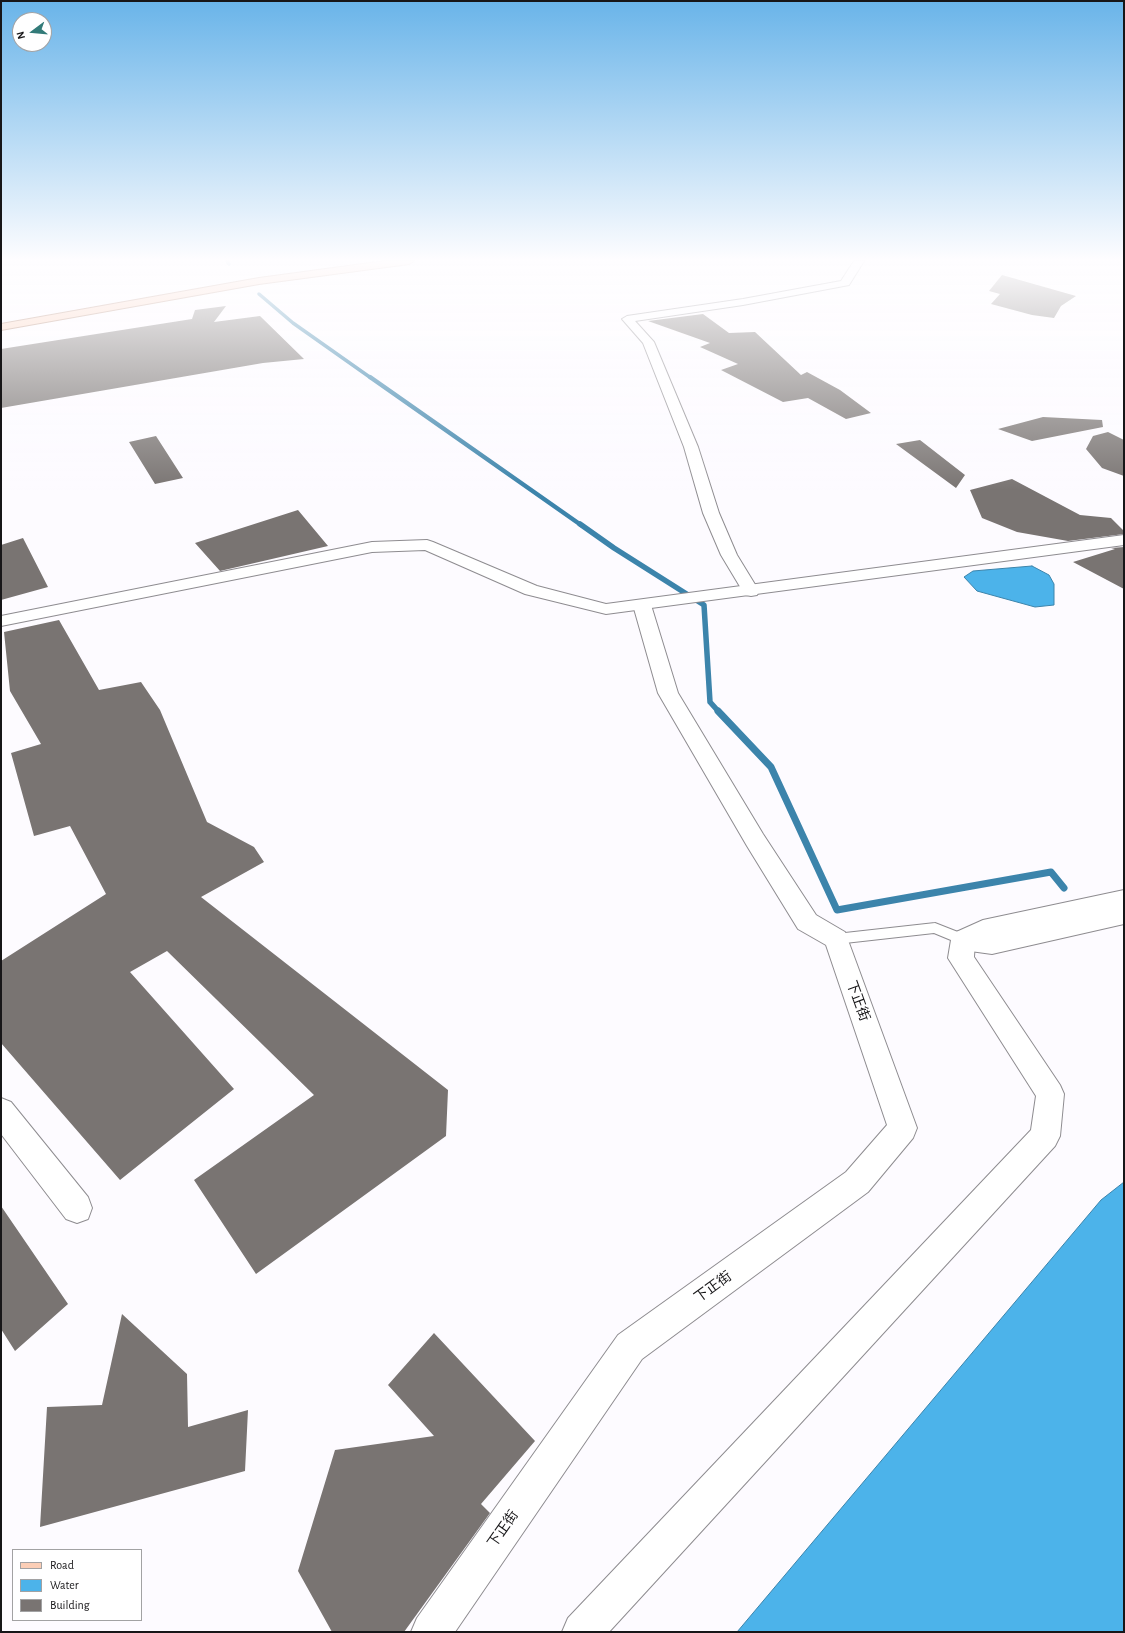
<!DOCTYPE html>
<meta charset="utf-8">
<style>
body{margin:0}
#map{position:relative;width:1125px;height:1633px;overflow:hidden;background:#fdfbff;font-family:"Alegreya Sans",sans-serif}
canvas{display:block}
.frame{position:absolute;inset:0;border:2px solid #171618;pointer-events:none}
.legend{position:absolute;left:12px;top:1549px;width:130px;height:72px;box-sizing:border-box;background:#fff;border:1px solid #a2a2a3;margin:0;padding:5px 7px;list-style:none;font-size:12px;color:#171618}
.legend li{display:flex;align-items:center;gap:8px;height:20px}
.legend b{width:20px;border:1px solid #a2a2a3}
.north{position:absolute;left:12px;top:12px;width:40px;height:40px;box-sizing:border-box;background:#fff;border:1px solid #a2a2a3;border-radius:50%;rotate:254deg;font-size:11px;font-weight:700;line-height:16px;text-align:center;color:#171618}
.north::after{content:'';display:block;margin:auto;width:14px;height:18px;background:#337b79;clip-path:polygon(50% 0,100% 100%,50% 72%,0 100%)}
</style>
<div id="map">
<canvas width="1125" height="1633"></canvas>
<div class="frame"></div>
<ul class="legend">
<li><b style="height:5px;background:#fbceb6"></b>Road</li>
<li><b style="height:11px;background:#4cb3ea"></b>Water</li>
<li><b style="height:11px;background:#797472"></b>Building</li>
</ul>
<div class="north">N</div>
</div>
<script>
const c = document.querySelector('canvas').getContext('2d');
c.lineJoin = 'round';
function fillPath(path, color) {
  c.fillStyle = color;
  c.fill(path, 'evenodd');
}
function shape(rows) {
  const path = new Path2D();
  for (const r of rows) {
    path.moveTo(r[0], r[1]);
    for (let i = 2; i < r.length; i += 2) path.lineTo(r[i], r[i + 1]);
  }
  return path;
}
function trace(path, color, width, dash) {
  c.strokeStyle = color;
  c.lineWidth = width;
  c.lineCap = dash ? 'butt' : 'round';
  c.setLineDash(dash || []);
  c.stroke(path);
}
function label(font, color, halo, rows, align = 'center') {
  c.font = font + ' "Alegreya Sans","Noto Sans SC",sans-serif';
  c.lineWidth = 4;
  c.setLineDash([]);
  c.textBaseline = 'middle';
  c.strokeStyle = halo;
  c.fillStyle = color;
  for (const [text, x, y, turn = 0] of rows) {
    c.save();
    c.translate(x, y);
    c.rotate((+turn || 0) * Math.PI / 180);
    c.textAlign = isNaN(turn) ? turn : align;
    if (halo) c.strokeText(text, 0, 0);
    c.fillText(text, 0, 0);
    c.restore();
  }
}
const water = shape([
 [1032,566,1049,575,1054,584,1054,605,1035,607,977,591,964,577,973,571,1032,566],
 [1124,1182,1124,1632,737,1632,1101,1200,1124,1182]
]);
const streamFar3 = shape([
 [227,261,229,264],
 [259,294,293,323,371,378]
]);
const streamFar2 = shape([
 [370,377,581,525]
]);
const streamFar1 = shape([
 [580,524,614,548,704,605,710,702,719,712]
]);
const stream = shape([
 [718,711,771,767,837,910,1051,872,1064,888]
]);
const building = shape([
 [1002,275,1076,296,1061,306,1054,318,1032,315,991,304,1000,294,989,291],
 [226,306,214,322,260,316,304,359,263,363,1,408,1,349,192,319,195,310],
 [703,314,729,333,755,332,801,375,807,372,840,390,871,413,846,419,808,398,783,402,721,370,738,364,700,347,710,343,648,321],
 [1043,417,1102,420,1103,427,1032,441,998,429],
 [1108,432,1124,440,1124,476,1102,468,1086,449,1093,436],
 [156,436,183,478,155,484,129,442],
 [920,440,965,475,956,488,896,444],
 [1012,479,1080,515,1111,518,1124,531,1124,534,1068,541,1017,532,982,518,970,490],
 [298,510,328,546,220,571,195,543],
 [23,538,48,587,1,600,1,545],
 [1124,547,1124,589,1073,562,1115,549,1111,548],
 [59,620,99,690,141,682,160,710,207,822,254,847,264,862,201,897,448,1090,446,1136,256,1274,194,1180,314,1095,167,951,130,972,234,1089,120,1180,1,1043,1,961,106,894,70,826,34,836,11,753,41,744,10,691,4,632],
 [1,1206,68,1304,15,1351,1,1329],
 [122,1314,187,1374,188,1427,248,1410,245,1471,40,1527,47,1407,102,1405],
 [434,1333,535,1441,481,1504,490,1513,404,1632,332,1632,298,1571,335,1450,434,1436,388,1385]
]);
const service = shape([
 [935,923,968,936,970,940,968,944,963,945,934,933,836,944,831,943,829,939,831,935,836,934,935,923]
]);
const minor = shape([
 [854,261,864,261,849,285,743,305,635,321,654,342,698,447,719,513,737,555,759,591,757,595,751,596,745,595,721,555,703,513,684,447,643,343,622,319,627,316,743,299,841,281,854,261],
 [642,600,648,601,651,605,678,693,763,834,816,915,845,932,917,1128,913,1138,868,1192,642,1359,455,1632,411,1632,417,1618,618,1335,846,1172,887,1125,826,945,798,929,747,846,658,693,633,605,636,601,642,600],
 [963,930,972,933,975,940,974,957,1060,1085,1064,1094,1060,1136,1055,1146,609,1632,562,1632,568,1618,1031,1130,1036,1096,948,958,951,940,954,933,963,930],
 [1,1098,11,1102,88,1197,92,1208,88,1219,77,1223,66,1219,1,1134,1,1098]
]);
const tertiary = shape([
 [1124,535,1124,545,606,614,525,594,425,550,372,552,1,626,1,616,372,542,427,540,433,542,537,586,606,604,1124,535]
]);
const secondary = shape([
 [1124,890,1124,924,992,954,963,950,954,947,951,940,954,933,983,920,1124,890]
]);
const primary = shape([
 [385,261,414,261,409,264,259,284,1,330,1,324,259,278,385,261]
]);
const nearStreetnames = [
 ["下正街",858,1001,70],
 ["下正街",713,1287,-36],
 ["下正街",503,1529,-55]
];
fillPath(water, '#4cb3ea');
trace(water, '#3c84ab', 1);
trace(streamFar3, '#3c84ab', 3.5);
trace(streamFar2, '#3c84ab', 4.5);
trace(streamFar1, '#3c84ab', 5.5);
trace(stream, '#3c84ab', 7);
fillPath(building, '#797472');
trace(service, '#8e8c90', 2);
trace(minor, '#8e8c90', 2);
trace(tertiary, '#8e8c90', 2);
trace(secondary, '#8e8c90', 2);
trace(primary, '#a97860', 2);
fillPath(service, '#fff');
fillPath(minor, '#fff');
fillPath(tertiary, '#fff');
fillPath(secondary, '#fff');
fillPath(primary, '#fbceb6');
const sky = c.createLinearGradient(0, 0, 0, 490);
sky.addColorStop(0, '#69b4e9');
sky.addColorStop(0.53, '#fefdff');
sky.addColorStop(1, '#fefdff00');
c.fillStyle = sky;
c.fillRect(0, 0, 1125, 490);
label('14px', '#171618', '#fff', nearStreetnames);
</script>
